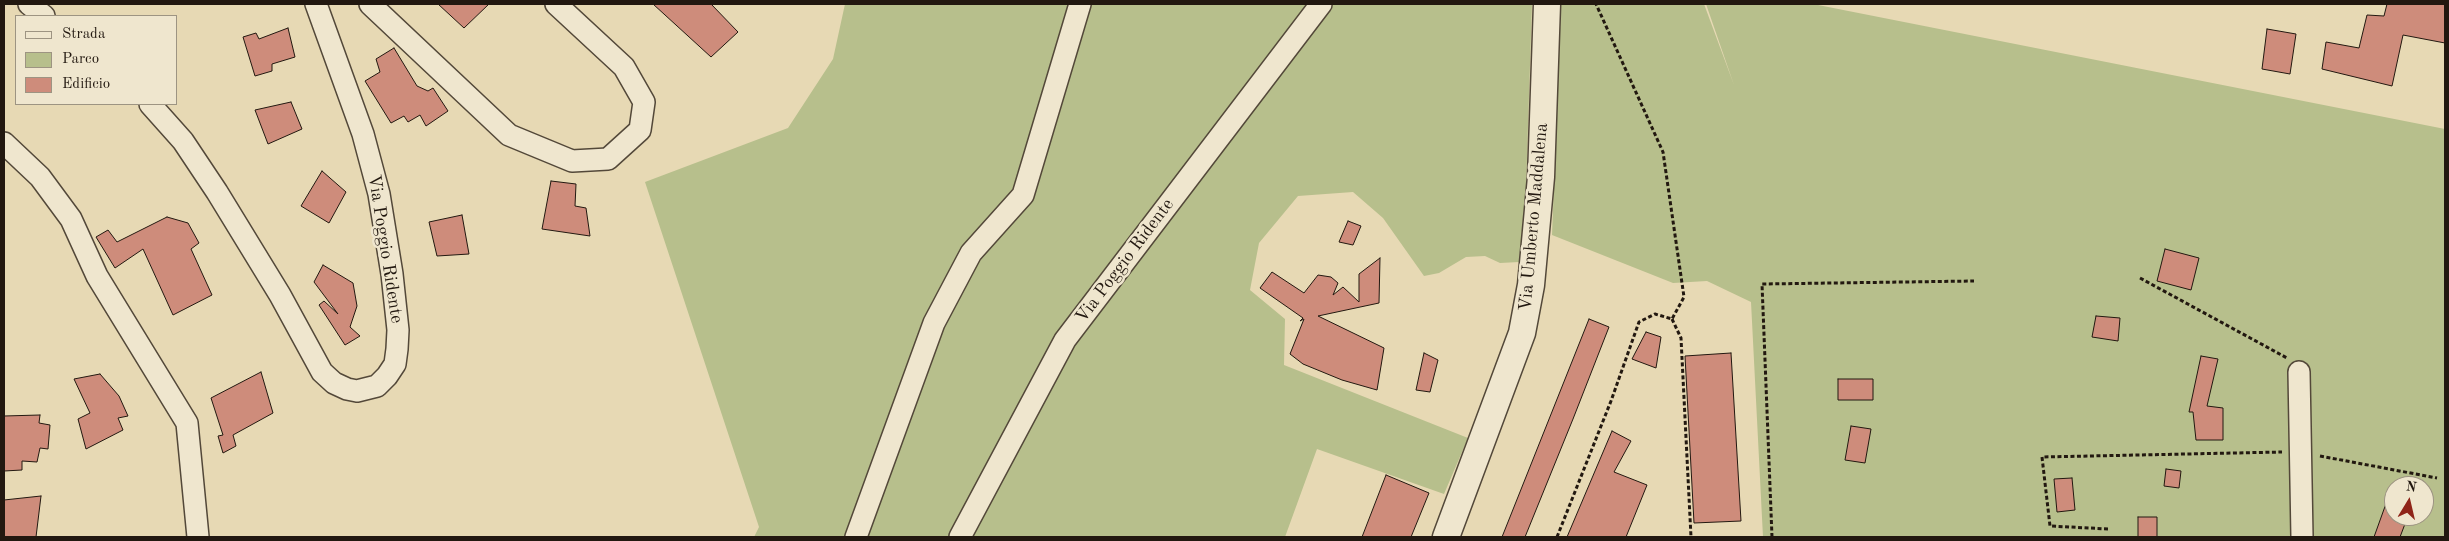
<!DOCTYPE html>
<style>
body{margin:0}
#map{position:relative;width:2449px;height:541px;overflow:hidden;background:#e7d9b4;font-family:"Old Standard TT",serif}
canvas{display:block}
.frame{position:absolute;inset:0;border:5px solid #221810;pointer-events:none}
.legend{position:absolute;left:15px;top:15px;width:162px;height:90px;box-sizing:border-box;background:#efe6ce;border:1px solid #9d9482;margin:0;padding:6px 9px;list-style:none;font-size:15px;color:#221810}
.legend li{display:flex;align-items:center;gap:10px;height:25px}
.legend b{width:25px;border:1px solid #9d9482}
.north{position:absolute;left:2384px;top:476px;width:50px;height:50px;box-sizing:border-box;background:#efe6ce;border:1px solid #9d9482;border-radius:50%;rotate:9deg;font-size:14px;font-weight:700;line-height:20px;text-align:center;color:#221810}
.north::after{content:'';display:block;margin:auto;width:18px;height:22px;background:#8f2418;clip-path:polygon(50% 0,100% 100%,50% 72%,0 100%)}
</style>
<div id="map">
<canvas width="2449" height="541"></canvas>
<div class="frame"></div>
<ul class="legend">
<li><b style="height:6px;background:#efe6ce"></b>Strada</li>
<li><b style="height:14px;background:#b7bf8c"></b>Parco</li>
<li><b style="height:14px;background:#ce8c7b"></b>Edificio</li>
</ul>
<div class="north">N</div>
</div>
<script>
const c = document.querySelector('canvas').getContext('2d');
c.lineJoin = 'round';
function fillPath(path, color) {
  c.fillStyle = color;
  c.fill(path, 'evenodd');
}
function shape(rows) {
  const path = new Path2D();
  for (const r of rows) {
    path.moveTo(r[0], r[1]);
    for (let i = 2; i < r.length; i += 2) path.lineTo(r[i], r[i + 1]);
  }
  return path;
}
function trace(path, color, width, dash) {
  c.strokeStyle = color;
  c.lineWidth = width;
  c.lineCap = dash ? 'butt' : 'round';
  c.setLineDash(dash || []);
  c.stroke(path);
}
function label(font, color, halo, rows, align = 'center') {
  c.font = font + ' "Old Standard TT",serif';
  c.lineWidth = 5;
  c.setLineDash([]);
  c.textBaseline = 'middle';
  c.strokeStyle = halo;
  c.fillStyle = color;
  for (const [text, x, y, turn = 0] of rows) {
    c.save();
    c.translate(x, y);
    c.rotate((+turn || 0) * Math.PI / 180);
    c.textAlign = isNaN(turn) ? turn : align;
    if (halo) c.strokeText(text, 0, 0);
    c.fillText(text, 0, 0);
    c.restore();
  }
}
const green = shape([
 [845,4,1532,4,1526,188,1519,262,1500,263,1485,256,1466,257,1439,273,1424,276,1383,218,1353,192,1298,196,1259,243,1250,290,1285,319,1284,365,1468,438,1444,494,1317,449,1285,537,754,537,759,527,645,182,788,128,833,59],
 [1561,4,1704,4,1734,85,1706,4,1813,4,2445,129,2445,537,1763,537,1751,302,1707,281,1673,283,1552,235],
 [2394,486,2424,486,2424,516,2394,516]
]);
const building = shape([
 [438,4,489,4,464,28,438,4],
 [653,4,711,4,738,32,711,57,653,4],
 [2387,4,2445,4,2445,43,2403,35,2392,86,2322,69,2326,42,2359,48,2367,15,2384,16,2387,4],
 [288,28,295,57,272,64,272,71,255,76,243,37,256,33,259,39,288,28],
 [2267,29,2296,34,2290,74,2262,69,2267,29],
 [394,48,417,86,428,91,433,88,448,111,426,126,420,115,408,122,404,116,391,123,365,81,380,72,376,59,394,48],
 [291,102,302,129,268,144,255,110,291,102],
 [322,171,346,192,329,223,301,206,322,171],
 [551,181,576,184,575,206,586,208,590,236,542,229,551,181],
 [462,215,469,254,437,256,429,222,462,215],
 [167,217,188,223,199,243,191,249,212,295,173,315,143,249,115,268,96,237,108,230,117,242,167,217],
 [1348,221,1361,226,1353,245,1339,242,1348,221],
 [2165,249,2199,258,2191,290,2157,281,2165,249],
 [1380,258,1379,303,1318,316,1384,348,1377,390,1342,380,1303,364,1290,354,1304,319,1300,321,1303,318,1260,288,1272,272,1304,293,1318,275,1331,277,1338,283,1333,295,1343,287,1359,302,1359,274,1380,258],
 [323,265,353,283,357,306,350,327,360,336,345,345,319,305,324,301,338,314,314,282,323,265],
 [2096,316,2120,318,2118,341,2092,337,2096,316],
 [1589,319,1609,327,1573,419,1525,537,1502,537,1589,319],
 [1646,332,1661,337,1656,368,1632,359,1646,332],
 [1424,353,1438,360,1430,392,1416,390,1424,353],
 [1731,353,1741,521,1694,523,1685,356,1731,353],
 [2201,356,2218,359,2207,406,2223,408,2223,440,2196,440,2193,412,2189,412,2201,356],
 [261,372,273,413,233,435,236,446,223,453,218,436,223,435,211,398,261,372],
 [100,374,119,396,128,416,118,418,123,430,86,449,78,419,90,413,74,379,100,374],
 [1838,379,1873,379,1873,400,1838,400,1838,379],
 [40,415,39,423,50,425,48,449,40,448,37,462,22,461,22,470,4,471,4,416,40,415],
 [1851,426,1871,429,1865,463,1845,460,1851,426],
 [1612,431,1631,441,1614,472,1647,485,1626,537,1567,537,1612,431],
 [2166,469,2181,471,2179,488,2164,486,2166,469],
 [1386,475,1429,493,1411,537,1362,537,1386,475],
 [2072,478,2075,510,2057,512,2054,479,2072,478],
 [2392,487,2394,516,2408,516,2400,537,2374,537,2392,487],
 [41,496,36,537,4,537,4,500,41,496],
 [2138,517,2157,517,2157,537,2138,537,2138,517]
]);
const path = shape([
 [2140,278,2287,358],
 [1672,319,1681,338,1691,537],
 [2320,456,2437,478],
 [2108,529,2050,526,2042,457,2282,452],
 [1557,537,1611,401,1639,322,1655,314,1672,319,1684,297,1663,152,1596,4],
 [1772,537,1762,284,1974,281]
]);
const minor = shape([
 [29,4,44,16],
 [370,4,509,135,572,161,608,159,640,130,644,102,624,67,556,4],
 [150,104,183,141,217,192,280,295,322,372,334,383,347,389,357,391,377,386,387,376,395,364,397,349,398,330,392,274,379,194,363,134,316,4],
 [4,143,40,177,71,219,97,276,187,423,198,537],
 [2299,372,2302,537],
 [856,537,934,323,971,253,1023,195,1080,4],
 [960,537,1065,340,1321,4]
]);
const tertiary = shape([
 [1446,537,1522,333,1531,285,1541,177,1547,4]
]);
const streetNames = [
 ["Via Umberto Maddalena",1534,217,-85],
 ["Via Poggio Ridente",385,249,81],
 ["Via Poggio Ridente",1125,261,-53]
];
fillPath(green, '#b7bf8c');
fillPath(building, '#ce8c7b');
trace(building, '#221810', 1);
trace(minor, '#534839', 24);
trace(tertiary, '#534839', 29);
trace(path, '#221810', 3, [4, 2.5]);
trace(minor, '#efe6ce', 21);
trace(tertiary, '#efe6ce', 26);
label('18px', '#221810', '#efe6ce', streetNames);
</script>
